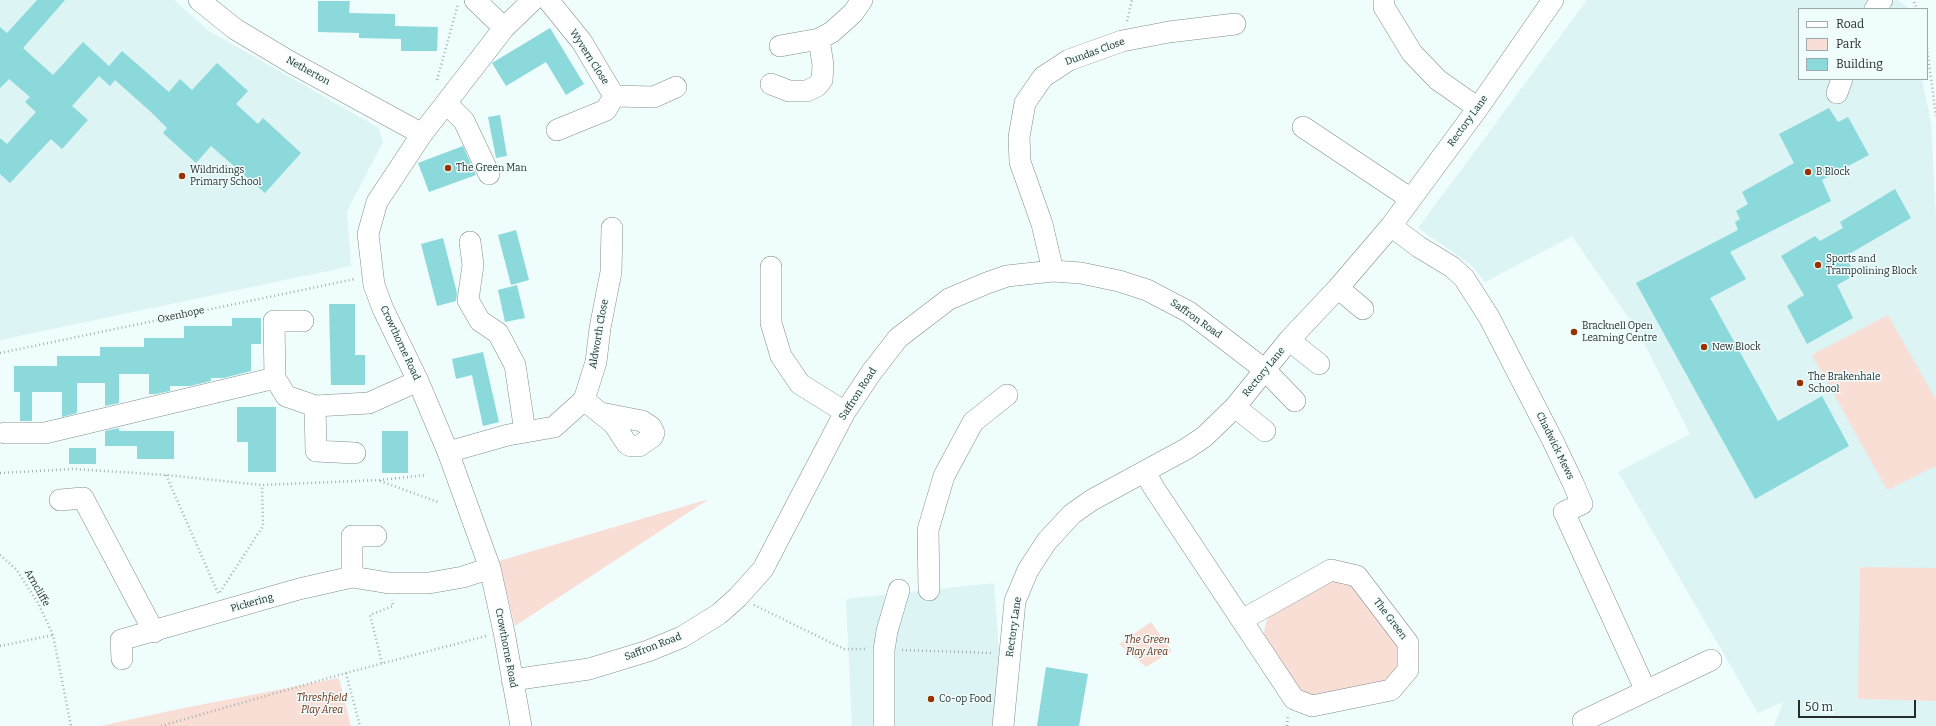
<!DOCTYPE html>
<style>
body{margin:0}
#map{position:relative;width:1936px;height:726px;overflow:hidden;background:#effdfd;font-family:Bitter,serif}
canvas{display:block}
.legend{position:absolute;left:1798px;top:8px;width:130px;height:72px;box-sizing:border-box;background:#effdfd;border:1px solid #9fa9a9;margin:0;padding:5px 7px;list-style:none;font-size:12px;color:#262c2c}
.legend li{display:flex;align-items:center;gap:8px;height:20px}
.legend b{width:20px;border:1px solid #9fa9a9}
.scale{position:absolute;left:1798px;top:700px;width:118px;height:18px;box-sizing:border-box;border:2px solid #262c2c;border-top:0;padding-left:5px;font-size:12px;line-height:14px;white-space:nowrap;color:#262c2c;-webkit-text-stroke:3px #effdfd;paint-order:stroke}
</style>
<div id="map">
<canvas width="1936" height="726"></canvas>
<ul class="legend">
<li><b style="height:5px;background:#fff"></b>Road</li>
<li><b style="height:11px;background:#f9ded5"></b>Park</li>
<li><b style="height:11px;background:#8bd9db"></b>Building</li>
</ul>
<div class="scale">50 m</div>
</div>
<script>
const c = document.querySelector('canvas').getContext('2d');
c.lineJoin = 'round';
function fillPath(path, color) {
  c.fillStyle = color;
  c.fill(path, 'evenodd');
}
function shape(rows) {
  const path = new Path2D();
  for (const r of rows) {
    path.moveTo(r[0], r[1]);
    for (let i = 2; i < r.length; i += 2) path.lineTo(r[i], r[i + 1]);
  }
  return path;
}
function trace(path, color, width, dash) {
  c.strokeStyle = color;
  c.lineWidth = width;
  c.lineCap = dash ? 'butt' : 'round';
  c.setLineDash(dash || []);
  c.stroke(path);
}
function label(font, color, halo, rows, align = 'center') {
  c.font = font + ' Bitter,serif';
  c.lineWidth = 3;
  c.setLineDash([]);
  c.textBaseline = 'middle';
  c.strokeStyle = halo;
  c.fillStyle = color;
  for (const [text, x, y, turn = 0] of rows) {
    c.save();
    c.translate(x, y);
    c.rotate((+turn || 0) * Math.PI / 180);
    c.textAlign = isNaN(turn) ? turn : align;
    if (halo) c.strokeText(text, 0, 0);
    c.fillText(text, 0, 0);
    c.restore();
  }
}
const built = shape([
 [0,0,174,0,209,31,379,128,383,142,347,211,351,266,0,340],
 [1587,0,1898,0,1908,8,1799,9,1799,79,1922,79,1931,123,1936,220,1936,726,1774,726,1783,702,1758,713,1618,472,1690,434,1639,333,1572,236,1485,282,1470,264,1418,228],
 [994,583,999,653,996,726,852,726,846,599]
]);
const green = shape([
 [1888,315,1936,400,1936,466,1887,490,1812,355],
 [709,499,515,626,499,561],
 [1860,567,1936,568,1936,701,1858,699],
 [1341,575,1402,639,1405,668,1391,681,1320,697,1301,693,1266,641,1264,632,1266,623,1269,615],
 [1151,622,1172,651,1146,667,1119,644],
 [339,678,351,726,100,726,184,708]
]);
const building = shape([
 [37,0,65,0,23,48,53,75,83,42,109,66,122,51,169,92,180,79,192,90,217,63,248,91,236,104,258,124,263,118,301,153,265,193,211,146,196,163,163,133,167,128,151,112,115,80,110,86,99,76,72,106,88,120,62,149,51,139,10,183,0,174,0,138,7,144,36,112,25,102,30,97,9,79,0,88,0,27,7,33],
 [318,1,350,1,349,13,395,14,395,26,438,27,437,51,401,51,401,39,359,38,359,33,318,32],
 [550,28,584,84,566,95,546,62,506,86,492,63],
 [1829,108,1838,122,1848,117,1869,155,1822,180,1831,201,1730,252,1746,279,1710,298,1778,421,1822,396,1849,446,1755,499,1636,283,1738,230,1735,222,1740,219,1736,211,1748,204,1742,192,1794,163,1779,134],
 [500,115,507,156,496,158,488,117],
 [463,146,476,175,429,192,418,163],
 [1895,189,1911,218,1844,257,1855,272,1848,275,1850,278,1837,285,1853,318,1807,344,1787,306,1804,295,1781,256,1815,236,1820,241,1843,228,1840,222],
 [516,230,529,280,511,285,498,235],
 [443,238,457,293,456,301,437,306,421,244],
 [517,285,525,318,505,322,498,290],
 [329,304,355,304,355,355,365,355,365,385,331,385],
 [232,318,261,318,261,344,251,344,251,371,224,378,211,378,211,381,190,386,170,386,170,391,156,394,149,394,149,374,119,374,119,403,105,406,105,383,77,383,77,413,62,417,62,392,32,392,32,421,20,421,20,392,14,392,14,366,57,366,57,356,100,356,100,347,144,347,144,338,184,338,184,326,232,326],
 [483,352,499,422,483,426,472,375,456,379,452,359],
 [237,407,276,407,276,472,248,472,248,442,237,442],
 [119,428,119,431,174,431,174,459,137,459,137,446,105,446,105,431],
 [382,431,408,431,408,473,382,473],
 [69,448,96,448,96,464,69,464],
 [1046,667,1088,674,1079,726,1037,726]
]);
const path = shape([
 [1914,2,1917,9],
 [1127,21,1132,0],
 [1927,48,1936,116],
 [437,80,458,4],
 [0,353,355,279],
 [0,473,74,469,166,475,262,485,380,480,427,475],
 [166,475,218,593],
 [380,481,438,502],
 [0,555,16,569,38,603,53,635,71,726],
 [220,592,263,526,262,485],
 [754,605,844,649,867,649],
 [0,646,53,635],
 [902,650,993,653],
 [382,663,370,615,393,606,392,600],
 [346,673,360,726],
 [161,726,346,673,486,636],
 [1287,726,1288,714]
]);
const minor = shape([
 [199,0,235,29,292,63,422,134],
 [475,0,504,28],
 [548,0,582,42,614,96],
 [1384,0,1384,7,1412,53,1438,80,1478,108],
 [1875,9,1882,0],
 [780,46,819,39,832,32,853,13,862,0],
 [771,84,789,91,807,91,817,86,822,80,823,65,819,39],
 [1837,93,1842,79],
 [614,96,654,97,676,87],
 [446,103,464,121,489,174],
 [1303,127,1411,199],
 [557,130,606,110,614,96],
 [1391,226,1419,247,1452,267,1464,278,1489,317,1553,441,1573,483,1582,504,1564,512,1646,691],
 [470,242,473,265,468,300,480,321,498,333,515,365,525,432],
 [771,267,771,323,781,356,800,384,845,412],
 [1053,271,1042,224,1020,162,1019,137,1025,103,1043,77,1069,60,1122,41,1169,32,1235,24],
 [1338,288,1363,309],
 [1289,340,1319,364],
 [275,378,274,321,303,321],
 [584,400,614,424,627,444,631,446,639,446,652,437,654,433,651,427,642,421,601,413],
 [315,406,316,451,355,453],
 [1235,407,1265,431],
 [5,433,45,433,275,378,286,396,315,406,369,403,418,381],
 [448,452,508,435,554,427,584,400,596,362,600,328,611,272,612,228],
 [1145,472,1154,488,1294,699,1312,706,1391,690,1408,670,1408,643,1357,576,1331,570,1242,620],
 [60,500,83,498,154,632],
 [352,577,352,536,376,536],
 [929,590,928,530,944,476,973,422,1007,395],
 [122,659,121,640,299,589,352,577,389,583,429,583,463,577,490,568],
 [512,680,589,669,648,651,682,637,719,614,738,597,763,569,845,412,871,373,898,338,949,299,987,283,1007,276,1053,271,1081,273,1119,281,1147,290,1189,312,1222,337,1265,370,1295,401],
 [1583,721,1711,660],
 [521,726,504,632,490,568,448,452,418,381,383,309,374,285,368,234,377,202,422,134,504,28,533,0],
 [884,726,884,650,887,631,899,590],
 [1003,726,1015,601,1028,570,1047,541,1072,514,1092,500,1186,449,1204,437,1235,407,1289,340,1338,288,1391,226,1478,108,1553,0]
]);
const markers = [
 [448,168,4,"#973300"],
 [1808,172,4,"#973300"],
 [182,176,4,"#973300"],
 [1818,265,4,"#973300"],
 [1574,332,4,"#973300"],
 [1704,347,4,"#973300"],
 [1800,383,4,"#973300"],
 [931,699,4,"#973300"]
];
const streetNames = [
 ["Dundas Close",1095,52,-20],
 ["Wyvern Close",589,57,57],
 ["Netherton",308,71,29],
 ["Rectory Lane",1468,121,-54],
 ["Oxenhope",181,315,-12],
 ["Saffron Road",1196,319,35],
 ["Aldworth Close",599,334,-80],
 ["Crowthorne Road",400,343,65],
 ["Rectory Lane",1264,372,-51],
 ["Saffron Road",858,394,-57],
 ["Chadwick Mews",1555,446,64],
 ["Arncliffe",37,588,60],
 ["Pickering",252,603,-16],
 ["The Green",1390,619,53],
 ["Rectory Lane",1014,627,-82],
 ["Saffron Road",653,647,-21],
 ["Crowthorne Road",506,648,79]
];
const poiNames = [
 ["The Green Man",456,168],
 ["Wildridings",190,170],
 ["Primary School",190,182],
 ["B Block",1816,172],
 ["Sports and",1826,259],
 ["Trampolining Block",1826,271],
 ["Bracknell Open",1582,326],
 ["Learning Centre",1582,338],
 ["New Block",1712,347],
 ["The Brakenhale",1808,377],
 ["School",1808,389],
 ["Co-op Food",939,699]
];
const parkNames = [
 ["The Green",1147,640],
 ["Play Area",1147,652],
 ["Threshfield",322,698],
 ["Play Area",322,710]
];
fillPath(built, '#dcf4f4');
fillPath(green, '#f9ded5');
fillPath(building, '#8bd9db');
trace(minor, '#808d8d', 22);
trace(path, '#a6b1b1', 2.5, [1, 3]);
trace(minor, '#fff', 21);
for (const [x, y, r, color] of markers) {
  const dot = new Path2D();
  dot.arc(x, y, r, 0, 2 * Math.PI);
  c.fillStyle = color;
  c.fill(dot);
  trace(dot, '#effdfd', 1.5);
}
label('10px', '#262c2c', '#effdfd', streetNames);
label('10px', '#262c2c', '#effdfd', poiNames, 'left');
label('italic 10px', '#6f290c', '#effdfd', parkNames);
</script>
